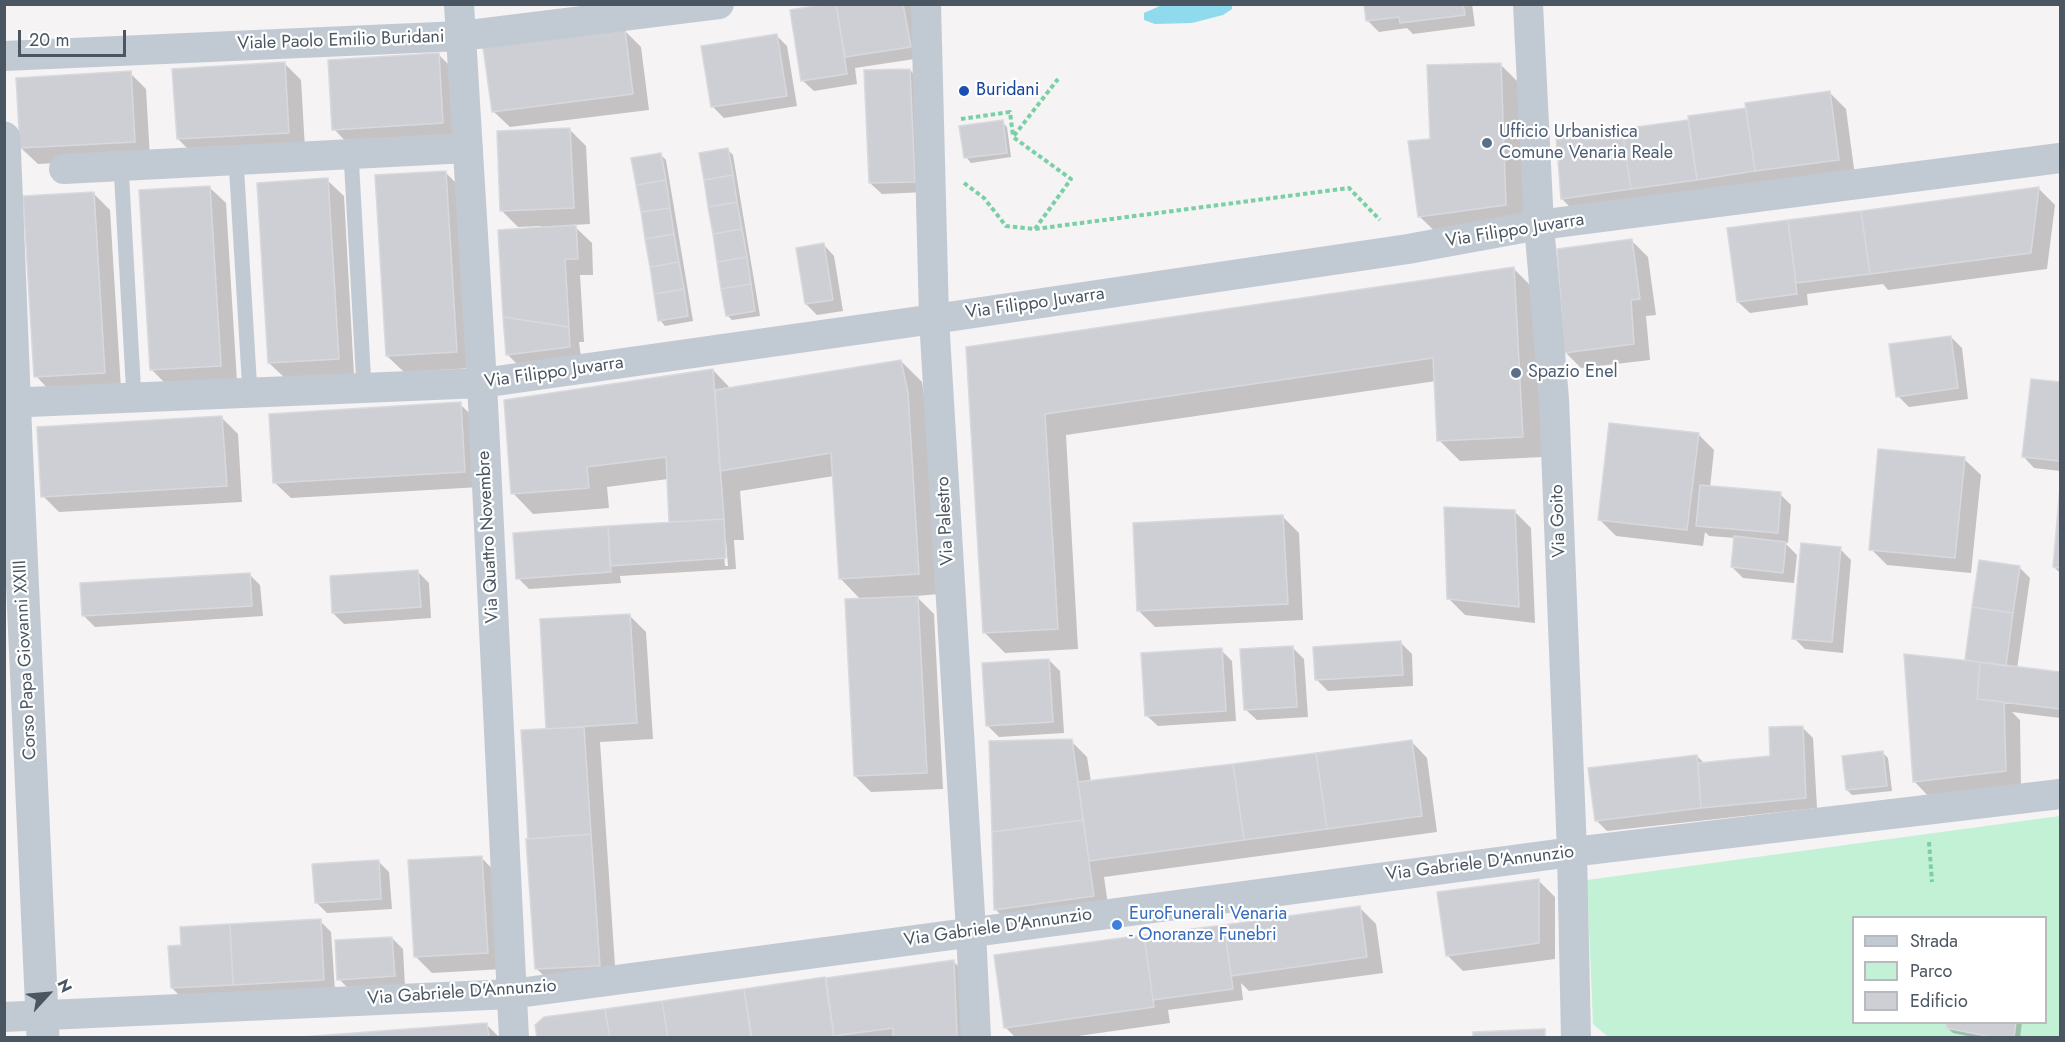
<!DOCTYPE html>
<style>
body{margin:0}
#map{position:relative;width:2065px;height:1042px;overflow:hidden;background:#f5f3f3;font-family:Jost,sans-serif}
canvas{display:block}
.frame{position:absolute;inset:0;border:6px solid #4a5661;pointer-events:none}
.legend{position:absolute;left:1852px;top:916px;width:195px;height:108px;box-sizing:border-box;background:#fff;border:2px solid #b7bbc0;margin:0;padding:8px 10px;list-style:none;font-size:18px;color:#4a5661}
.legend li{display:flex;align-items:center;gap:12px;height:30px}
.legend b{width:30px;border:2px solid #b7bbc0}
.north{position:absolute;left:18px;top:964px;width:60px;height:60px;-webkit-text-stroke:4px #fff;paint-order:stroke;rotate:64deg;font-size:16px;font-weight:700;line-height:24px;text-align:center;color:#4a5661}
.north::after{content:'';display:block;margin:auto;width:21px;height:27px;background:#4a5661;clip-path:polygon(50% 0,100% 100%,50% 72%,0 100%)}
.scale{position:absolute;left:18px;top:30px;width:108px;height:27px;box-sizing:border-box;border:3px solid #4a5661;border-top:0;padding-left:8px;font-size:18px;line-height:21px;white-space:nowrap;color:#4a5661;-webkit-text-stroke:4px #fff;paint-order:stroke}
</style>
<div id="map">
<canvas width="2065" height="1042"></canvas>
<div class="frame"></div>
<ul class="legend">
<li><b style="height:8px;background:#c1cad2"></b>Strada</li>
<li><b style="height:16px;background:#c3f1d5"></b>Parco</li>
<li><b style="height:16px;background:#cdcfd5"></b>Edificio</li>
</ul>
<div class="north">N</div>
<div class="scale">20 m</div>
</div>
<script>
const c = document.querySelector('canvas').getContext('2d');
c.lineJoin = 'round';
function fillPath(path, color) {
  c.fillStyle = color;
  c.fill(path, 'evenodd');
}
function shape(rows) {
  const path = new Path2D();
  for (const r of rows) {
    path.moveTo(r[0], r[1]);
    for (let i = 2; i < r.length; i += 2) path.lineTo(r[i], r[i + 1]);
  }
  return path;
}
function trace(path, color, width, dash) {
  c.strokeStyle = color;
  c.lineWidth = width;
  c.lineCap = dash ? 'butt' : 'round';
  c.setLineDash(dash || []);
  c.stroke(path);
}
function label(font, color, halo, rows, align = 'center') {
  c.font = font + ' Jost,sans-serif';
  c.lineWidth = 4.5;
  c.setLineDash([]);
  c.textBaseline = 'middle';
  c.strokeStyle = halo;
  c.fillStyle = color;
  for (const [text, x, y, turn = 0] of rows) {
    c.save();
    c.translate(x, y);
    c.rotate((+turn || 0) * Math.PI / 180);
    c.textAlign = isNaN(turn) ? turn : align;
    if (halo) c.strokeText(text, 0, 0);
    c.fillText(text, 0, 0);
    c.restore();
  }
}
const green = shape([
 [2060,816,2060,1037,1608,1037,1593,1024,1587,880],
 [1854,918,2046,918,2046,1022,1854,1022]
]);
const water = shape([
 [1162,5,1232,5,1232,9,1223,15,1192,23,1155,24,1144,20,1144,13]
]);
const shadow = shape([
 [835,4,911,4,921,58,855,68,857,84,814,91,802,80],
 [1366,4,1472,4,1475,26,1413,34,1407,28,1379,32,1368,21],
 [625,31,641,47,649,110,510,127,493,111],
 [776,35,787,46,797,106,724,118,713,107],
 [438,54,455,71,459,139,350,146,334,129],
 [285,64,301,80,305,149,194,155,178,139],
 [1500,64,1528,92,1533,232,1447,243,1419,216,1431,140],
 [910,70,921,81,926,192,882,194,870,183],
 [130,73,146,89,150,158,38,164,21,148],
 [1829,92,1846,109,1855,176,1573,210,1562,199,1558,137,1690,121],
 [1002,122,1007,127,1011,157,971,163,966,157],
 [570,130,586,146,590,224,573,225,592,243,593,275,580,275,584,342,579,342,581,357,518,365,507,354,541,226,518,227,502,211],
 [728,150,733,155,760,316,732,320,727,315],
 [661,155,666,160,693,321,665,326,660,320],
 [446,173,462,189,473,368,404,372,387,356],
 [327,180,344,196,354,375,286,379,269,363],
 [209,187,226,203,237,382,168,386,152,370],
 [2039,189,2055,205,2047,269,1888,290,1883,284,1807,294,1808,305,1750,313,1738,302,1729,230],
 [94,194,110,210,121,389,52,393,36,376],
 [1632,241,1648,257,1656,315,1646,316,1650,360,1581,368,1565,352],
 [823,244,834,256,843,311,817,315,806,304],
 [1513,268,1534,289,1543,457,1460,461,1439,440,1436,381,1066,435,1078,649,1005,653,984,632,968,348],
 [1951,337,1962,348,1968,399,1909,407,1898,396],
 [901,361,922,382,928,420,939,594,916,596,934,614,943,789,871,792,855,776,861,600,840,578,834,476,740,491,744,540,734,540,736,569,620,576,621,583,529,589,518,578,673,524,671,522,668,479,607,487,609,508,533,514,513,493,713,370,731,389],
 [723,541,726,541,728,566,725,566],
 [2032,381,2060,384,2060,471,2034,468,2023,456],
 [460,404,476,420,480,487,291,498,274,482],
 [222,418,238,434,242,502,59,512,43,496],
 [1698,434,1714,450,1710,488,1780,494,1791,505,1788,543,1785,543,1797,555,1794,583,1743,578,1732,567,1736,538,1709,536,1705,532,1703,546,1616,536,1600,520],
 [1964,459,1981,475,1971,573,1887,565,1871,549],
 [2060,503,2060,573,2054,567],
 [1514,511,1531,528,1535,623,1465,615,1448,598],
 [1283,517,1299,533,1303,620,1155,627,1139,611],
 [1840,549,1851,560,1843,653,1805,649,1794,638],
 [2019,567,2030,578,2017,669,2060,674,2060,718,2012,712,2020,720,2021,787,1930,798,1914,781,1970,662,1967,659],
 [418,572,429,583,431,618,344,624,333,613],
 [249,574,260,585,263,616,95,627,84,616],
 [629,615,646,632,653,739,600,742,616,981,553,985,537,969,548,730],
 [1401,643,1412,654,1413,686,1328,691,1317,680],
 [1293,648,1304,659,1308,717,1257,720,1245,709],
 [1221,650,1232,661,1236,721,1158,726,1146,715],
 [1049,660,1060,671,1064,733,999,737,988,726],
 [1802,727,1813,738,1817,808,1607,831,1596,820,1697,756,1705,764,1772,758],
 [1071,741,1087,757,1091,782,1411,741,1427,758,1437,832,1104,877,1109,912,1012,926,995,909],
 [1883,753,1888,758,1892,791,1852,795,1847,790],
 [481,857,497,874,503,969,432,973,416,957],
 [378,861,389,872,392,909,327,913,316,902],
 [1538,880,1555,897,1555,959,1463,971,1447,955],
 [1360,908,1376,924,1383,973,1249,991,1241,983,1243,1000,1168,1010,1170,1023,1064,1038,1016,1038,1005,1027],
 [320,921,331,932,335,991,183,999,172,988],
 [392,938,403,949,405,987,350,990,339,979],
 [953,961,970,978,972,1038,538,1038,545,1019],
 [1949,1022,2022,1022,2020,1038,1977,1038,1953,1033,1948,1028],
 [487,1025,500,1038,311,1038]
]);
const building = shape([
 [825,4,836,4,847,74,801,81,790,10,825,4],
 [836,4,903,4,911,47,845,57,836,4],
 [1364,4,1463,4,1465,15,1400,23,1399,17,1366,21,1364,4],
 [625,29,633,94,492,112,483,47,625,29],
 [777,34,787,96,711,107,701,46,777,34],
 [439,53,443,123,332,130,328,60,439,53],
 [285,62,289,133,177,139,172,69,285,62],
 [1501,63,1506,205,1418,217,1408,141,1430,139,1427,65,1501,63],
 [910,69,915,182,869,183,864,70,910,69],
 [131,71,135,142,20,148,16,78,131,71],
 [1830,91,1839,160,1755,171,1745,103,1830,91],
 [1746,108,1755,171,1697,180,1688,116,1746,108],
 [1003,120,1007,153,964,158,959,126,1003,120],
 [1688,120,1697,180,1631,189,1622,129,1688,120],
 [570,128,574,208,500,211,497,131,570,128],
 [1622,129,1631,189,1561,199,1556,136,1622,129],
 [728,148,733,175,704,180,699,153,728,148],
 [661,153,666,180,636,185,631,158,661,153],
 [446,171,457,352,386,356,375,175,446,171],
 [733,175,737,202,708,207,704,180,733,175],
 [328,178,339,359,268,363,257,183,328,178],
 [666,180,670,208,641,212,636,185,666,180],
 [210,186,221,366,150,370,139,190,210,186],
 [2039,187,2031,253,1870,274,1861,211,2039,187],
 [94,192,105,373,34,377,23,196,94,192],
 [737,202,742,229,713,234,708,207,737,202],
 [670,208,674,234,645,239,641,212,670,208],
 [1861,211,1870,274,1796,283,1788,220,1861,211],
 [1788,220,1797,294,1737,302,1727,228,1788,220],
 [576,225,578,259,565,259,569,327,503,317,498,230,576,225],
 [742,229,747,257,717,262,713,234,742,229],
 [674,234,679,262,650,267,645,239,674,234],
 [1632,239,1640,299,1631,300,1634,344,1564,353,1557,249,1632,239],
 [824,243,833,300,805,304,796,248,824,243],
 [747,257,751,284,721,289,717,262,747,257],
 [679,262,684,289,654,294,650,267,679,262],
 [1514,267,1523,437,1437,441,1433,358,1045,414,1058,629,983,633,966,347,1514,267],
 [751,284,755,311,726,316,721,289,751,284],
 [684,289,688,316,658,321,654,294,684,289],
 [503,317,569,327,570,347,506,355,503,317],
 [1951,336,1958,388,1896,397,1889,344,1951,336],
 [901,360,908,393,919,574,839,579,831,453,720,471,715,390,901,360],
 [713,369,724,519,669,522,666,457,587,467,589,488,511,494,504,400,713,369],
 [2031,379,2060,382,2060,461,2022,457,2031,379],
 [461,402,465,472,273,483,269,414,461,402],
 [222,416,227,486,41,497,37,427,222,416],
 [1609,423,1699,433,1687,530,1598,520,1609,423],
 [1878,449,1965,457,1955,558,1869,550,1878,449],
 [1700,485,1781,492,1778,533,1696,526,1700,485],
 [2060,487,2060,568,2053,567,2060,487],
 [1444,507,1515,510,1519,607,1447,599,1444,507],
 [1283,515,1288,604,1137,611,1133,523,1283,515],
 [724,519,726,558,610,566,608,526,724,519],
 [608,526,611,572,516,579,513,533,608,526],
 [1734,536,1786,542,1783,573,1731,567,1734,536],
 [1801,543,1841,547,1832,642,1792,639,1801,543],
 [1979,560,2020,566,2013,613,1972,607,1979,560],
 [418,570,421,607,332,613,330,576,418,570],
 [250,573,252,606,82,616,80,583,250,573],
 [918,596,927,773,854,776,845,599,918,596],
 [1972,607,2013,613,2006,666,1965,660,1972,607],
 [630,614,637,723,546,729,540,619,630,614],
 [1401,641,1403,675,1315,680,1313,647,1401,641],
 [1293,646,1297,707,1244,710,1240,649,1293,646],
 [1222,648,1226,711,1145,716,1141,653,1222,648],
 [1904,654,1980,662,1977,699,2004,702,2006,771,1913,782,1904,654],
 [1049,659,1053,722,986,726,982,663,1049,659],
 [1980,662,2060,672,2060,709,1977,699,1980,662],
 [1803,726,1806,798,1701,808,1698,763,1770,756,1769,727,1803,726],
 [584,727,591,834,528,839,521,730,584,727],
 [1072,739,1083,820,992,832,989,741,1072,739],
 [1412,740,1422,816,1327,829,1316,753,1412,740],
 [1883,751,1887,786,1846,790,1842,756,1883,751],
 [1316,753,1327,829,1244,840,1233,764,1316,753],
 [1697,755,1701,808,1595,821,1588,768,1697,755],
 [1233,764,1244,840,1089,861,1078,782,1233,764],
 [1083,820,1094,896,994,910,992,832,1083,820],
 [591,834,600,966,535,969,526,839,591,834],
 [482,856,488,953,414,957,408,860,482,856],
 [379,860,381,899,315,903,312,864,379,860],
 [1539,879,1539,943,1446,956,1437,892,1539,879],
 [1360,906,1367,957,1231,976,1224,925,1360,906],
 [321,919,324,980,233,985,230,924,321,919],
 [230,924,233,985,171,988,168,946,181,945,180,927,230,924],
 [1224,925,1233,989,1153,1000,1144,935,1224,925],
 [1144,935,1154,1007,1004,1028,994,955,1144,935],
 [392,937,395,976,337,980,335,940,392,937],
 [954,960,957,1038,893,1038,893,1028,834,1036,826,978,954,960],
 [825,977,834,1038,752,1038,744,989,825,977],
 [744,989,751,1038,668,1038,662,1001,744,989],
 [662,1001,668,1038,610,1038,605,1009,662,1001],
 [605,1009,610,1038,537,1038,535,1025,544,1017,605,1009],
 [1947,1022,2016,1022,2014,1038,1996,1038,1946,1028,1947,1022],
 [487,1023,489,1038,301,1037,487,1023],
 [1545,1029,1545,1038,1473,1038,1473,1032,1545,1029]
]);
const path = shape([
 [961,119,1010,112,1013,136],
 [964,183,984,198,1006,226,1035,229,1349,188,1380,220],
 [1035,229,1071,179,1013,137,1058,79],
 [1929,842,1932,882]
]);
const service = shape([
 [351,154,364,387],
 [236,160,250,393],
 [121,166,134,398]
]);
const minor = shape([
 [459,4,482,383,514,1038],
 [926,4,934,319,971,931,976,1038],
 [1528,4,1539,225,1554,399,1572,852,1576,1038],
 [4,56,461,36,719,4],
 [64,169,468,148],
 [4,403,482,383,934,319,1408,249,1539,225,2060,158],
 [4,1017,511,994,1572,852,2060,794]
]);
const tertiary = shape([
 [4,138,16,442,43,1038]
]);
const markers = [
 [964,91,6,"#1a4fb4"],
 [1487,143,6,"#5c6f8a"],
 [1516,373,6,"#5c6f8a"],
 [1117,925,6,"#3f7fe0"]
];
const streetNames = [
 ["Viale Paolo Emilio Buridani",341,41,-2],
 ["Via Filippo Juvarra",1515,231,-9],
 ["Via Filippo Juvarra",1035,304,-8],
 ["Via Filippo Juvarra",554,373,-8],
 ["Via Palestro",946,521,-93],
 ["Via Goito",1559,521,-92],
 ["Via Quattro Novembre",489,537,-93],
 ["Corso Papa Giovanni XXIII",26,660,-93],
 ["Via Gabriele D'Annunzio",1480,864,-7],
 ["Via Gabriele D'Annunzio",998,928,-8],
 ["Via Gabriele D'Annunzio",462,993,-4]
];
const transitNames = [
 ["Buridani",976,91]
];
const serviceNames = [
 ["Ufficio Urbanistica",1499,133],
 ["Comune Venaria Reale",1499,154],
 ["Spazio Enel",1528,373]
];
const shopNames = [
 ["EuroFunerali Venaria",1129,915],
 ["- Onoranze Funebri",1129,936]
];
fillPath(green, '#c3f1d5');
fillPath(water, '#90daee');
fillPath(shadow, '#0003');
fillPath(building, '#cdcfd5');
trace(building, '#d7d9de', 1.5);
trace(path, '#7ad0a6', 4, [4.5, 3]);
trace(service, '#c1cad2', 15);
trace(minor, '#c1cad2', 30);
trace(tertiary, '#c1cad2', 33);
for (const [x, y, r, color] of markers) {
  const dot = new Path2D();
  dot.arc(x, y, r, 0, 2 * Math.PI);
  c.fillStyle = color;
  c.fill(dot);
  trace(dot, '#fff', 2);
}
label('18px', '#4a5661', '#fff', streetNames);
label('18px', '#164399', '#fff', transitNames, 'left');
label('18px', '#4e5e75', '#fff', serviceNames, 'left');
label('18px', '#366cbe', '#fff', shopNames, 'left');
</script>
